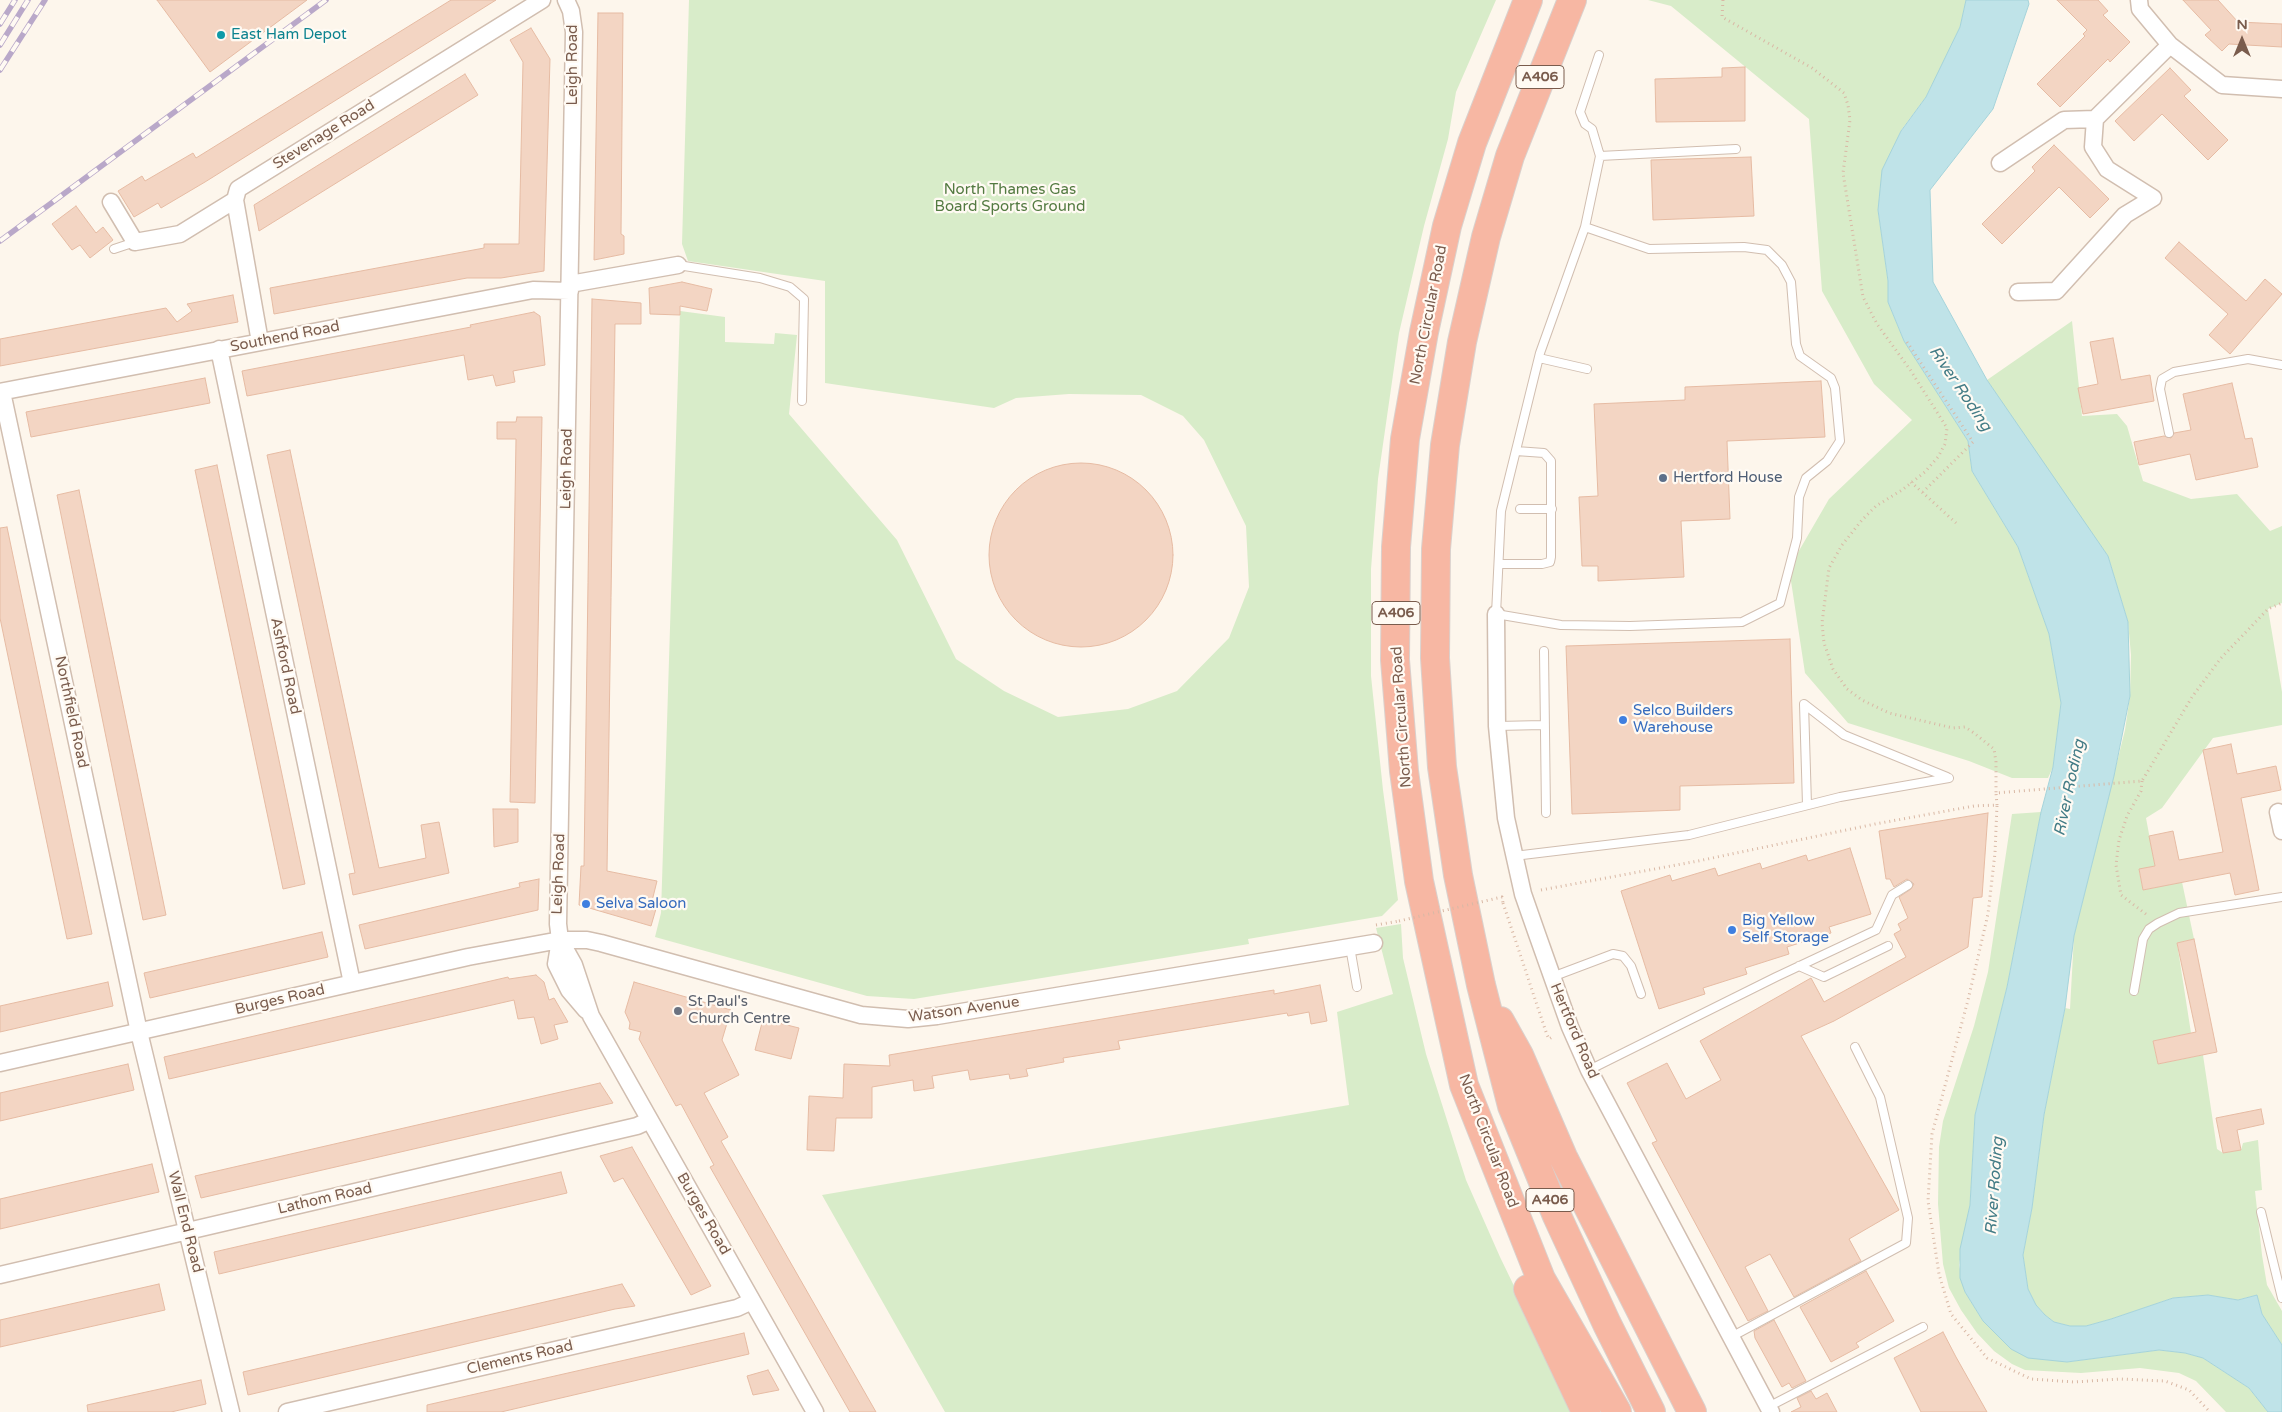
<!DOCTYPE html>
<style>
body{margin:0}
#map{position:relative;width:2282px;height:1412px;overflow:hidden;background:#fdf6ec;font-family:"Varela Round",sans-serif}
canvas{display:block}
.north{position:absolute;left:2217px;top:15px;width:50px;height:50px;-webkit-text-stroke:4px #fffaf3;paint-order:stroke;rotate:0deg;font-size:14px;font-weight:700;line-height:20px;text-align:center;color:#7a5c4d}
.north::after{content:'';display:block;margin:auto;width:18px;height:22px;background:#7a5c4d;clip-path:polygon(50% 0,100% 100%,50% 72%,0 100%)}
</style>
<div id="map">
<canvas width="2282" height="1412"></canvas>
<div class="north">N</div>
</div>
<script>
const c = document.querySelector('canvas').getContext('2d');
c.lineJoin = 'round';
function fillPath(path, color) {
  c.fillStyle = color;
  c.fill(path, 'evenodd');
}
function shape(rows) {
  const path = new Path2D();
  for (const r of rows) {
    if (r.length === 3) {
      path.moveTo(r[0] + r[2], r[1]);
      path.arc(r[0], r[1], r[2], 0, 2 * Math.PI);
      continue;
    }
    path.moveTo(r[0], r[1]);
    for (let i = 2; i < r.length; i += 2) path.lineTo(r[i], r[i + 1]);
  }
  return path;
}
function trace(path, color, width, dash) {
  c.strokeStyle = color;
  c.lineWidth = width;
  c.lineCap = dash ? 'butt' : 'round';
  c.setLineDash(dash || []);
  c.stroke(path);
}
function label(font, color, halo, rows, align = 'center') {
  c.font = font + ' "Varela Round",sans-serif';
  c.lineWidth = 4.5;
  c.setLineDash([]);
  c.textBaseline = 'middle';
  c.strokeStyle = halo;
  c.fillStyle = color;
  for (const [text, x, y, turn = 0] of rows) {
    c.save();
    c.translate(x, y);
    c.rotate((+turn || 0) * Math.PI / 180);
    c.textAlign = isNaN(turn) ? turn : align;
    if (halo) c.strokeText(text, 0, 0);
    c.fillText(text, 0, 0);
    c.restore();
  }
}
const green = shape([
 [689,0,1496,0,1456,92,1448,139,1424,226,1399,333,1378,479,1371,569,1371,676,1383,790,1398,900,1382,916,1248,939,1249,944,914,999,867,996,655,937,661,913,680,311,725,317,725,342,774,344,775,333,797,335,789,414,897,540,956,659,1004,691,1058,717,1128,709,1177,691,1229,638,1249,587,1246,526,1204,440,1183,416,1141,395,1069,394,1016,398,994,408,825,383,825,281,688,261,682,244],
 [1648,0,1966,0,1960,27,1944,61,1926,97,1902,129,1883,170,1878,210,1888,281,1888,302,1904,341,1968,441,1972,471,2018,547,2049,634,2061,703,2053,767,2048,778,2012,778,1969,761,1848,723,1805,673,1789,568,1829,499,1912,420,1874,384,1822,291,1809,119,1671,6],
 [2072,321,2082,416,2117,414,2127,426,2143,481,2191,499,2237,494,2270,531,2282,526,2282,603,2268,609,2282,692,2282,725,2213,738,2162,808,2146,818,2155,866,2139,870,2143,890,2182,882,2194,939,2177,943,2191,1033,2153,1041,2158,1064,2203,1055,2217,1149,2223,1153,2241,1150,2243,1143,2258,1140,2262,1190,2255,1191,2262,1255,2267,1285,2282,1311,2282,1345,2262,1314,2257,1295,2237,1300,2208,1295,2173,1298,2111,1319,2086,1326,2070,1326,2054,1322,2045,1315,2036,1305,2028,1289,2023,1255,2032,1208,2044,1115,2065,1008,2070,1009,2074,936,2125,730,2130,696,2131,655,2128,622,2108,556,2064,495,1987,380],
 [2041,812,2007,987,1975,1115,1970,1205,1959,1265,1965,1292,1983,1321,2011,1349,2067,1362,2159,1350,2185,1353,2203,1358,2249,1388,2268,1412,2226,1412,2196,1381,2179,1373,2140,1368,2081,1373,2025,1370,2012,1364,1994,1351,1977,1333,1961,1310,1949,1288,1943,1264,1938,1204,1939,1147,1943,1121,1974,1026,1988,972,2012,814],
 [1401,924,1403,958,1426,1054,1466,1180,1500,1257,1575,1412,945,1412,822,1195,1349,1105,1337,1012,1393,994,1376,928]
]);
const water = shape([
 [1966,0,2028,0,2029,4,1993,109,1930,190,1933,282,1987,380,2108,556,2128,622,2130,696,2114,776,2074,936,2065,1008,2044,1115,2032,1208,2023,1255,2028,1289,2036,1305,2045,1315,2054,1322,2070,1326,2086,1326,2111,1319,2173,1298,2208,1295,2238,1300,2257,1295,2262,1314,2282,1345,2282,1412,2268,1412,2249,1388,2203,1358,2185,1353,2159,1350,2067,1362,2028,1358,2011,1349,1983,1321,1965,1292,1960,1278,1960,1249,1970,1205,1975,1115,2007,987,2041,812,2053,767,2061,703,2049,634,2018,547,1972,471,1968,441,1904,341,1888,302,1888,281,1878,210,1882,170,1901,131,1926,97,1960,27,1966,0]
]);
const building = shape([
 [157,0,307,0,210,72,157,0],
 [451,0,496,0,205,182,161,208,158,203,134,217,118,191,142,176,145,181,193,153,196,158,451,0],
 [2057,0,2098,0,2108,11,2103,15,2130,42,2110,62,2108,59,2060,107,2037,84,2085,36,2083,34,2087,30,2057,0],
 [2183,0,2218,0,2238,22,2282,24,2282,47,2229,44,2222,51,2205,35,2211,30,2183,0],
 [598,13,623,13,621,234,624,236,624,254,594,260,598,13],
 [531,28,550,59,544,271,501,278,467,278,274,314,270,288,484,248,484,244,519,244,523,62,510,40,531,28],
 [1745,67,1745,121,1656,122,1655,79,1722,77,1722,68,1745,67],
 [2170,68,2191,90,2184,96,2228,140,2208,160,2162,114,2134,141,2115,121,2170,68],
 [465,74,478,95,259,231,254,205,465,74],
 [2054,145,2109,199,2090,218,2059,187,2002,244,1982,224,2035,171,2032,167,2054,145],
 [1751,157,1754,216,1653,220,1651,160,1751,157],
 [76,206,96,233,103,227,113,240,90,258,80,245,72,250,52,224,76,206],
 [2179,242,2246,301,2265,279,2282,294,2230,354,2209,335,2228,314,2165,258,2179,242],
 [682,282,712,289,707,311,680,306,680,315,650,314,649,288,682,282],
 [233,295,238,322,0,366,0,339,166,308,177,322,192,311,187,304,233,295],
 [592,299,641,303,641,324,615,324,607,871,657,881,652,901,658,902,651,926,579,905,581,866,584,866,592,299],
 [534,312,540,316,545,365,513,371,515,382,496,386,493,375,468,380,464,355,247,396,242,371,471,327,470,325,534,312],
 [2113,338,2121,380,2150,375,2154,401,2083,414,2078,388,2098,384,2090,342,2113,338],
 [205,378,210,403,31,437,26,412,205,378],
 [1821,381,1825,437,1727,441,1730,519,1681,521,1684,577,1598,581,1598,566,1582,566,1579,497,1598,496,1594,404,1685,400,1685,387,1821,381],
 [2232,383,2245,439,2252,438,2258,467,2196,480,2190,454,2139,465,2134,442,2164,436,2171,438,2174,433,2191,430,2183,394,2232,383],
 [517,417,542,417,535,803,510,802,516,439,497,439,497,422,516,422,517,417],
 [290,450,379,868,426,858,421,825,439,822,449,873,353,895,349,874,355,873,267,455,290,450],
 [1081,555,92],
 [217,465,305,884,283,889,195,470,217,465],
 [79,490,166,915,143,920,57,495,79,490],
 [7,527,92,934,67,939,0,618,0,528,7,527],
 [1790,639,1794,783,1680,786,1680,810,1572,814,1566,646,1790,639],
 [2231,744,2237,774,2276,766,2281,790,2241,798,2259,890,2235,895,2230,873,2143,890,2139,869,2155,866,2149,836,2173,831,2179,860,2223,852,2203,750,2231,744],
 [493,809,518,809,518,842,494,847,493,809],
 [1988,813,1982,897,1973,898,1968,947,1834,1021,1801,1036,1899,1210,1849,1239,1861,1261,1794,1297,1770,1254,1745,1267,1768,1311,1748,1321,1652,1143,1657,1141,1627,1083,1667,1063,1686,1099,1721,1080,1700,1041,1811,978,1824,1002,1906,957,1894,934,1901,930,1898,924,1908,918,1899,897,1911,889,1914,884,1907,879,1894,887,1890,879,1886,879,1879,831,1988,813],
 [1850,848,1871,914,1829,927,1831,933,1787,947,1789,954,1745,968,1747,974,1703,988,1705,994,1659,1009,1621,891,1670,875,1672,881,1715,868,1718,876,1760,863,1762,869,1806,855,1808,861,1850,848],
 [539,879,538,910,365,949,359,925,520,887,519,883,539,879],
 [322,932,328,957,150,998,144,973,322,932],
 [2194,939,2217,1052,2158,1064,2153,1041,2196,1032,2177,943,2194,939],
 [536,975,544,982,549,1000,554,998,568,1022,554,1025,558,1039,541,1044,534,1017,518,1019,514,1000,169,1079,164,1057,508,977,509,979,536,975],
 [108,982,113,1006,0,1032,0,1006,108,982],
 [634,982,731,1010,722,1040,739,1075,704,1093,728,1137,721,1141,876,1412,850,1412,710,1167,714,1165,681,1104,676,1106,639,1039,641,1032,629,1029,630,1023,625,1012,634,982],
 [1320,985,1327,1021,1311,1024,1309,1012,1288,1016,1287,1013,1118,1041,1120,1049,1063,1058,1064,1062,1026,1069,1028,1076,1010,1079,1009,1074,970,1080,968,1070,932,1076,934,1088,914,1091,913,1080,872,1087,872,1118,836,1118,834,1151,807,1150,809,1096,843,1098,844,1064,890,1066,889,1055,1274,990,1274,994,1320,985],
 [763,1019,799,1028,791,1059,755,1050,763,1019],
 [128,1064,134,1090,0,1121,0,1093,128,1064],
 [600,1083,613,1103,201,1198,195,1176,600,1083],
 [2261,1109,2264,1124,2237,1130,2241,1150,2223,1153,2216,1118,2261,1109],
 [632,1147,711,1286,691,1295,623,1178,614,1182,600,1156,632,1147],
 [152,1164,159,1192,0,1229,0,1199,152,1164],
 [561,1172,567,1193,219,1274,214,1252,561,1172],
 [1866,1271,1894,1321,1856,1343,1859,1347,1831,1362,1800,1307,1866,1271],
 [159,1284,165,1310,0,1347,0,1320,159,1284],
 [622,1284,635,1306,615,1309,248,1395,243,1372,622,1284],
 [1774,1320,1806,1381,1792,1388,1789,1383,1782,1387,1755,1338,1754,1331,1774,1320],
 [1943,1332,1956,1357,1987,1412,1921,1412,1894,1358,1943,1332],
 [744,1333,749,1354,501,1412,427,1412,427,1405,744,1333],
 [768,1370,779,1390,753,1395,747,1376,768,1370],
 [201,1380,206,1404,171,1412,88,1412,87,1405,201,1380],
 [1811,1391,1816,1399,1827,1393,1837,1412,1791,1412,1801,1407,1797,1398,1811,1391]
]);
const path = shape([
 [1723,0,1722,17,1812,68,1844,93,1848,105,1850,120,1843,173,1863,297,1877,324,1911,371,1947,428,1945,444,1938,457,1925,472,1902,490,1876,506,1862,520,1842,545,1829,568,1822,623,1824,643,1833,669,1847,689,1862,700,1889,713,1953,728,1965,727,1974,733,1994,749,1996,762,1996,793],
 [1907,342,1973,442,1923,492],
 [1911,482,1956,523],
 [2142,781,2141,791,2127,816,2119,840,2116,865,2121,895,2147,915],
 [1997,805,1996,793,2142,781,2192,697,2221,658,2268,609,2282,603],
 [1541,890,1698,861,1875,824,1974,806,1997,805,1995,853,1988,914,1968,1000,1932,1134,1928,1201,1939,1274,1951,1314,1987,1358,2031,1379,2074,1382,2120,1379,2165,1381,2189,1390,2210,1412],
 [1503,903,1547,1035,1549,1039,1554,1036],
 [1376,925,1399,921]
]);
const lane = shape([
 [1600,156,1736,149],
 [1585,227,1649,249,1744,247,1767,250,1782,265,1791,282,1796,344,1800,356,1831,378,1835,388,1840,441,1827,461,1806,478,1799,497,1797,538,1780,603,1742,622,1630,626,1561,625,1496,614,1501,511,1540,353,1585,227],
 [1585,227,1600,156,1592,129,1585,124,1580,112,1599,55],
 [114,249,135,242],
 [678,265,760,278,790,287,804,299,802,401],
 [1539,358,1587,369],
 [2169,433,2160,389,2162,379,2174,372,2248,359,2282,365],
 [1520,509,1552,509],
 [1499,564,1542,564,1550,562,1551,557,1551,461,1544,453,1516,451],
 [1544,651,1546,813],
 [1497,726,1543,725],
 [1807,805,1804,704,1844,735,1947,777],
 [1514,856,1689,835,1840,797,1949,778],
 [1350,947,1357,987],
 [1799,966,1824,977,1888,946],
 [1552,977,1613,954,1623,956,1631,966,1641,994],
 [2134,991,2143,939,2149,929,2158,923,2179,913,2282,897],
 [1589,1070,1776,977,1876,930,1892,895,1908,885],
 [2261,1212,2282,1298],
 [1731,1337,1906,1243,1908,1218,1880,1097,1855,1047],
 [1768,1407,1923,1327]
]);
const street = shape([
 [566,0,571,11,574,32,558,924,560,940,574,965,591,1016,815,1412],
 [2139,0,2140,9,2170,45,2222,85,2282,89],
 [2000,163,2064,120,2095,119],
 [111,202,135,242,180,234,235,200],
 [570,284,678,265],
 [2018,292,2056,291,2125,215,2153,198,2107,169,2093,147,2095,119,2170,45],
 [260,342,235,200,238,189,542,0],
 [219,349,352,983],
 [0,392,533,290,570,291],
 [2,392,139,1032,231,1412],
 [1496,614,1497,726,1506,818,1523,894,1537,934,1570,1027,1589,1070,1771,1412],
 [2278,812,2282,831],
 [560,940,556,964,569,990,586,1010],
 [0,1063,468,957,560,940,587,940,601,943,861,1015,908,1019,937,1016,1374,943],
 [0,1275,637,1126,650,1120],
 [287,1412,737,1308,752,1301]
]);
const highway = shape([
 [1528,0,1472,143,1447,226,1424,332,1405,439,1396,547,1395,660,1404,771,1419,881,1464,1085,1541,1279,1617,1412],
 [1572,0,1510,156,1486,237,1462,342,1445,445,1436,549,1435,658,1442,767,1458,875,1481,985,1512,1106,1557,1216,1607,1324,1651,1412],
 [1500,1021,1519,1055,1563,1157,1692,1412],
 [1528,1289,1586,1412]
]);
const rail = shape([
 [0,24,15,0],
 [0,45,28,0],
 [0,70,45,0],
 [0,241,326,0]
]);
const pathBridge = shape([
 [1399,921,1502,897,1503,903]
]);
const markers = [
 [221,35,5,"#0f9aa8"],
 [1663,478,5,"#5c6f8a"],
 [1623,720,5,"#3f7fe0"],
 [586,904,5,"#3f7fe0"],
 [1732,930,5,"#3f7fe0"],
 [678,1011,5,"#6b7280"]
];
const shields = [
 [1540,77,48],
 [1396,613,48],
 [1550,1200,48]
];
const shieldNames = [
 ["A406",1540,77],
 ["A406",1396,613],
 ["A406",1550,1200]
];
const cultureNames = [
 ["East Ham Depot",231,35]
];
const streetNames = [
 ["Leigh Road",573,65,-90],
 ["Stevenage Road",324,135,-32],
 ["North Circular Road",1429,315,-79],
 ["Southend Road",285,337,-11],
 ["Leigh Road",567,469,-89],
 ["Ashford Road",285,666,78],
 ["Northfield Road",71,712,78],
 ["North Circular Road",1402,717,-94],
 ["Leigh Road",559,874,-88],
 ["Burges Road",280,1000,-13],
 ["Watson Avenue",964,1010,-8],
 ["Hertford Road",1574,1031,67],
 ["North Circular Road",1488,1141,69],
 ["Lathom Road",325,1199,-13],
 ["Burges Road",703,1214,60],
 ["Wall End Road",185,1222,76],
 ["Clements Road",520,1358,-13]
];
const parkNames = [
 ["North Thames Gas",1010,190],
 ["Board Sports Ground",1010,207]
];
const serviceNames = [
 ["Hertford House",1673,478]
];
const shopNames = [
 ["Selco Builders",1633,711],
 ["Warehouse",1633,728],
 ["Selva Saloon",596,904],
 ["Big Yellow",1742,921],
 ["Self Storage",1742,938]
];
const worshipNames = [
 ["St Paul's",688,1002],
 ["Church Centre",688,1019]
];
const waterNames = [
 ["River Roding",1960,389,56],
 ["River Roding",2070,788,-78],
 ["River Roding",1995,1186,-86]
];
fillPath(green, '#d8ecc9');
fillPath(water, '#bfe3e8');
trace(water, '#a5d3da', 1);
fillPath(building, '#f3d5c3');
trace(building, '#e6bba3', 1);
trace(lane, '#d1beb0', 10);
trace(street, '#d1beb0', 19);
trace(highway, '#dad1cd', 30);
trace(path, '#d9b8a5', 3, [1, 4]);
trace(lane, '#fff', 8);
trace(street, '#fff', 16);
trace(highway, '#f7b7a3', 28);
trace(rail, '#b9a8c9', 5.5);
trace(rail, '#fffaf3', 4, [11]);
trace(pathBridge, '#d9b8a5', 3, [1, 4]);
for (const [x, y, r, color] of markers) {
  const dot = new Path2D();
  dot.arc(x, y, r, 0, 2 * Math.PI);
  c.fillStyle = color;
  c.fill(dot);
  trace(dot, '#fffaf3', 2);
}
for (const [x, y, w] of shields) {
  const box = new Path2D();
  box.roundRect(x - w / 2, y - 11.5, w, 23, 4);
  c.fillStyle = '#fffaf3';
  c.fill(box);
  trace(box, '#7a5c4d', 1);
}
label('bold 14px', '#7a5c4d', null, shieldNames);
label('15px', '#0d838f', '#fffaf3', cultureNames, 'left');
label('15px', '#7a5c4d', '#fffaf3', streetNames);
label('15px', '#537a41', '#fffaf3', parkNames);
label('15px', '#4e5e75', '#fffaf3', serviceNames, 'left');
label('15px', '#366cbe', '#fffaf3', shopNames, 'left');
label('15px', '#5b616d', '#fffaf3', worshipNames, 'left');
label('italic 16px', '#437c86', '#fffaf3', waterNames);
</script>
